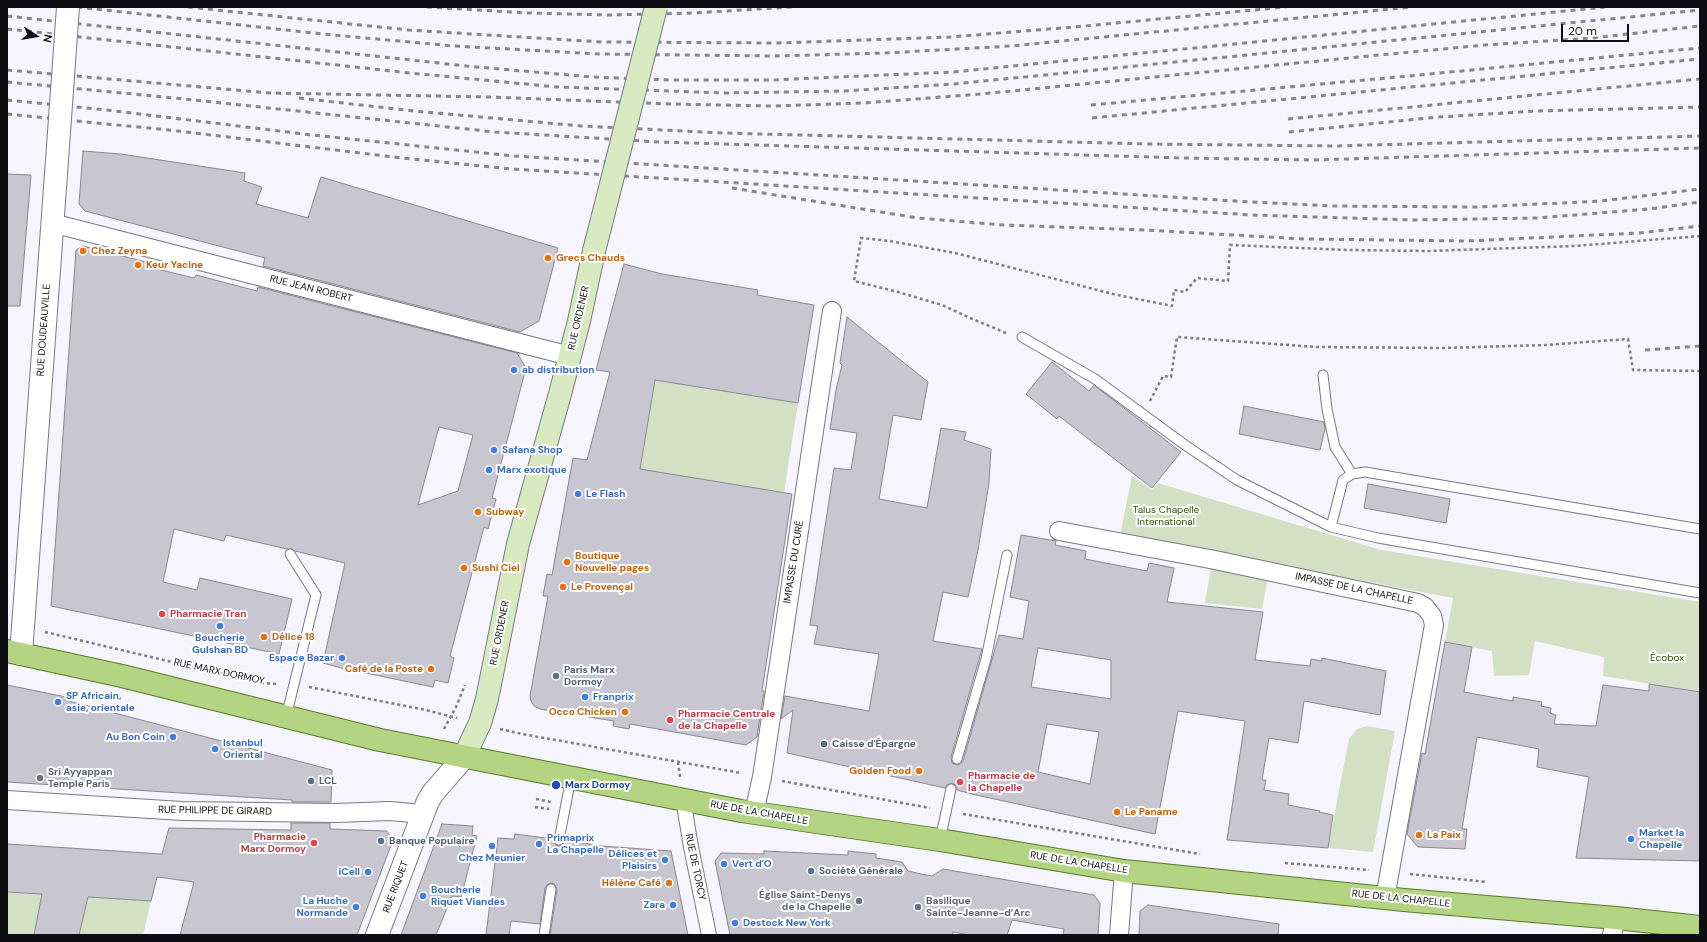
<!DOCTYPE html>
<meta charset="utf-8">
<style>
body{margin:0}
#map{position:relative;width:1707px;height:942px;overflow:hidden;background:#f6f5fe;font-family:"DM Sans",sans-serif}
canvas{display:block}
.frame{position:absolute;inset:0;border:8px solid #0e0e12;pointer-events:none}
.north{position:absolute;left:16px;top:16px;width:40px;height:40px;-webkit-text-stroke:3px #fff;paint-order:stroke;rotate:102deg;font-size:11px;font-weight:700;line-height:16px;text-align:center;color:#0e0e12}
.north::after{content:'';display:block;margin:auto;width:14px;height:18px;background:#0e0e12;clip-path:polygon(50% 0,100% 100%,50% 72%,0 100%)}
.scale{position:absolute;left:1561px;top:24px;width:68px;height:18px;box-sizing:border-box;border:2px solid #0e0e12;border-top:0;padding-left:5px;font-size:12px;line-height:14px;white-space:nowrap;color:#0e0e12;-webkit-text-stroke:3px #fff;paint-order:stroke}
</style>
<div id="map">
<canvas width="1707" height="942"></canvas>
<div class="frame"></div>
<div class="north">N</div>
<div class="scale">20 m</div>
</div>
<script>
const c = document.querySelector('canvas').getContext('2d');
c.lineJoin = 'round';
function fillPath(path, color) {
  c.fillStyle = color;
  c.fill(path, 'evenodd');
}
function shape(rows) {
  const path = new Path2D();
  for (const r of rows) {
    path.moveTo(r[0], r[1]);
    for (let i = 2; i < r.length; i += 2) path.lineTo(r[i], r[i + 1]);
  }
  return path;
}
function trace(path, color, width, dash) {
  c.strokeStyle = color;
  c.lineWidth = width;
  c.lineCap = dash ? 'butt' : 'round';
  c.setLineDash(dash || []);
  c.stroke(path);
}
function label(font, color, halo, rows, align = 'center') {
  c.font = font + ' "DM Sans",sans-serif';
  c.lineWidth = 4;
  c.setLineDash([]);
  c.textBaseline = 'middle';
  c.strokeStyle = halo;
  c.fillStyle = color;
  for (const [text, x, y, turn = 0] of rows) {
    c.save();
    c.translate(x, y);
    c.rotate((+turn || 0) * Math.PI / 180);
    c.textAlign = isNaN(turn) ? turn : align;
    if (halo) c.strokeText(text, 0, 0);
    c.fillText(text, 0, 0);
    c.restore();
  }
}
const green = shape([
 [655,380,798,403,784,493,640,469],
 [1132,476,1152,490,1158,483,1381,550,1700,602,1700,692,1603,676,1604,657,1535,641,1529,675,1494,676,1492,651,1445,642,1453,598,1120,535],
 [1211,567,1268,577,1262,609,1205,603],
 [1367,726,1395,731,1373,852,1328,848,1349,739,1357,729],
 [7,892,42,894,34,935,7,935],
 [88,897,151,901,143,935,79,935]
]);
const building = shape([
 [83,151,121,154,245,173,244,181,262,187,256,204,308,218,321,177,558,248,539,321,520,332,263,266,265,258,85,211,79,204,83,151],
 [7,174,31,175,20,306,7,306,7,174],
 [83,246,150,263,149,267,194,278,196,275,257,291,258,287,517,353,526,368,492,498,496,499,488,529,484,527,450,656,454,658,448,683,435,680,433,687,356,671,356,672,323,663,345,563,295,551,292,549,287,549,226,535,224,541,174,529,163,582,197,590,200,578,292,599,279,654,51,606,76,250,83,246],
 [439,427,473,435,458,491,418,505,439,427],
 [624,264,662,274,758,290,757,295,814,305,798,403,655,380,640,469,792,494,762,691,764,691,757,737,746,745,630,724,629,729,613,726,614,721,540,709,534,706,531,701,530,696,548,596,543,596,547,574,552,575,573,458,587,460,610,372,596,370,624,264],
 [847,317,928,382,921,420,893,415,879,499,927,508,941,428,966,432,964,440,991,449,989,483,978,550,968,597,943,592,933,641,982,649,951,757,952,763,958,765,963,761,999,635,1023,639,1029,601,1010,597,1021,535,1056,541,1055,545,1086,551,1085,559,1147,571,1149,563,1174,568,1167,602,1263,612,1255,660,1310,666,1311,659,1322,661,1322,658,1386,671,1380,715,1304,701,1298,743,1269,738,1262,780,1266,780,1264,790,1289,794,1288,805,1320,811,1319,812,1333,815,1328,848,1227,840,1245,721,1178,711,1155,834,976,795,957,790,955,785,952,783,947,785,945,788,787,753,793,710,781,719,785,696,869,711,879,654,814,644,818,626,810,625,834,468,851,470,857,433,830,429,836,390,842,365,840,363,847,317],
 [1038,648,1111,660,1111,699,1031,687,1038,648],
 [1047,724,1099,732,1090,784,1038,772,1047,724],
 [1052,362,1089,391,1094,385,1181,452,1152,488,1059,416,1057,419,1026,394,1052,362],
 [1244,406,1324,422,1325,429,1320,450,1239,434,1244,406],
 [1368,484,1450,499,1446,523,1364,508,1368,484],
 [1445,642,1472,647,1464,692,1513,701,1513,697,1542,702,1541,706,1551,708,1550,713,1556,715,1554,724,1596,726,1603,685,1649,691,1649,684,1700,692,1700,861,1576,858,1589,777,1537,767,1539,749,1477,737,1462,829,1467,829,1465,849,1418,847,1407,834,1422,753,1425,754,1445,642],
 [7,685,66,697,65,700,332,770,331,802,292,802,292,800,7,782,7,685],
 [291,823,330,823,330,829,387,831,393,840,357,935,180,935,194,882,157,877,151,901,88,897,79,935,34,935,42,894,7,892,7,844,162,854,169,828,291,830,291,823],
 [442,824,473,826,472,835,477,836,461,897,452,896,436,935,401,935,442,824],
 [515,834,553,839,555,844,558,846,563,844,565,840,601,846,671,851,688,935,550,935,557,890,555,885,552,883,548,884,545,888,540,924,511,921,509,935,486,935,498,838,514,839,515,834],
 [764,851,848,855,848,851,876,854,876,858,902,862,908,871,921,874,932,876,943,869,1094,895,1100,903,1098,935,1063,935,1064,929,1012,920,1007,935,969,935,953,932,952,935,730,935,715,861,721,853,764,854,764,851],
 [1148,905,1279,924,1278,935,1139,935,1140,911,1148,905]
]);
const path = shape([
 [1006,333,975,320,942,305,898,292,854,281,861,238,890,241,955,253,1113,294,1172,306,1174,290,1185,292,1197,278,1228,281,1230,245,1349,250,1428,251,1575,246,1700,236],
 [1150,401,1163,376,1171,377,1177,337,1316,347,1442,348,1546,345,1628,339,1633,370,1700,371],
 [45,632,261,683,278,684],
 [309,687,426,710,457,718],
 [444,729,456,707,465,685],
 [500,729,522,734,741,773],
 [678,762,680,777],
 [782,781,930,808],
 [536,799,551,802],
 [535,807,549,809],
 [963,814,1200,854],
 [1285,863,1369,870],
 [1410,874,1487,882]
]);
const service = shape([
 [1022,337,1095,379,1185,445,1237,480,1331,527,1378,538,1700,593],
 [1323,375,1327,409,1335,447,1352,474],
 [1331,527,1343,480,1352,474,1365,472,1700,529],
 [286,717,316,595,290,554],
 [957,759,986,659,1007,555],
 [559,840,571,778],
 [940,840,951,789],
 [544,935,551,889]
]);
const pedestrian = shape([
 [683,799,691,847,709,935]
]);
const minor = shape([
 [52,223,570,356],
 [1059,531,1215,560,1418,603,1425,607,1432,616,1434,625,1385,898],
 [7,800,182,811,336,813,390,811,423,814],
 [754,813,762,777,832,311],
 [1119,935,1124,871],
 [1612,935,1616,918]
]);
const tertiary = shape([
 [21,654,56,174],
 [377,935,428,801,433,793,464,757]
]);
const secondary = shape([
 [464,757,480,723,487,699,518,544,560,394,579,321,594,251]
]);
const primary = shape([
 [7,651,122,676,380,740,741,811,940,840,1124,871,1404,900,1616,918,1700,927]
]);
const rail = shape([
 [77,7,322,34,454,46,599,54,774,56,885,53,1011,46,1412,7],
 [188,7,408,30,504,36,602,42,777,43,950,37,1074,27,1286,7],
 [427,7,528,13,610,15,693,13,792,7],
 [7,16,466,66,592,77,669,80,771,80,953,72,1605,7],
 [7,29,410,73,557,87,725,93,845,91,954,84,1700,10],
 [7,70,270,93,489,97,670,104,772,106,864,103,981,94,1369,56,1485,45,1592,38,1700,26],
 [7,82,175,98,495,132,659,142,1183,158,1313,160,1700,148],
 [299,98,414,111,581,126,723,133,955,139,1148,144,1334,146,1700,136],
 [7,100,107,110,312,135,514,156,1251,202,1333,206,1478,207,1601,201,1700,189],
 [1091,105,1409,76,1700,48],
 [7,114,178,131,402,158,512,169,1252,215,1413,220,1537,218,1649,209,1700,202],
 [1092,118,1700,59],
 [1288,119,1700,79],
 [1289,132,1439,117,1537,111,1700,107],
 [732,188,918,218,1003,225,1145,230,1304,239,1466,241,1639,233,1700,226],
 [1645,350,1700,346]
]);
const tertiaryBridge = shape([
 [56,174,68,7]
]);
const secondaryBridge = shape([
 [594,251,656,7]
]);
const markers = [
 [83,251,4,"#e8710a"],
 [548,258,4,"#e8710a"],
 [138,265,4,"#e8710a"],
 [514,370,4,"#3f7fe0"],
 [494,450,4,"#3f7fe0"],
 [489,470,4,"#3f7fe0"],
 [578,494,4,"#3f7fe0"],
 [478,512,4,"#e8710a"],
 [567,562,4,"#e8710a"],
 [464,568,4,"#e8710a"],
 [563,587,4,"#e8710a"],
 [162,614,4,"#e0444e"],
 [220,626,4,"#3f7fe0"],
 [264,637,4,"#e8710a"],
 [342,658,4,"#3f7fe0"],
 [431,669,4,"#e8710a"],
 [556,676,4,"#5c6f8a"],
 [585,697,4,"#3f7fe0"],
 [58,702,4,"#3f7fe0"],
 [625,712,4,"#e8710a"],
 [670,720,4,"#e0444e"],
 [173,737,4,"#3f7fe0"],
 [824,744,4,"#5c6f8a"],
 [215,749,4,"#3f7fe0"],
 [919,771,4,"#e8710a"],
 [40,778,4,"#6b7280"],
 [311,781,4,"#5c6f8a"],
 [960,782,4,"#e0444e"],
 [556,785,5,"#1a4fb4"],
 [1117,812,4,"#e8710a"],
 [1419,835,4,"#e8710a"],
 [1631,839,4,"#3f7fe0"],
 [381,841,4,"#5c6f8a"],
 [314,843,4,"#e0444e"],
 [539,844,4,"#3f7fe0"],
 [492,846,4,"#3f7fe0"],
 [665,860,4,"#3f7fe0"],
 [724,864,4,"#3f7fe0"],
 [811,871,4,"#5c6f8a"],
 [368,872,4,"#3f7fe0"],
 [669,883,4,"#e8710a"],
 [423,896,4,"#3f7fe0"],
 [859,901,4,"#6b7280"],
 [673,905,4,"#3f7fe0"],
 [356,907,4,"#3f7fe0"],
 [918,907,4,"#6b7280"],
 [735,923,4,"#3f7fe0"]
];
const foodNames = [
 ["Chez Zeyna",91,251],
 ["Grecs Chauds",556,258],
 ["Keur Yacine",146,265],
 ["Subway",486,512],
 ["Boutique",575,556],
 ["Nouvelle pages",575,568],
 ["Sushi Ciel",472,568],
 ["Le Provençal",571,587],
 ["Délice 18",272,637],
 ["Café de la Poste",423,669,"right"],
 ["Occo Chicken",617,712,"right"],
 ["Golden Food",911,771,"right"],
 ["Le Paname",1125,812],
 ["La Paix",1427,835],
 ["Hélène Café",661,883,"right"]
];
const streetNames = [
 ["RUE JEAN ROBERT",311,289,14],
 ["RUE ORDENER",579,318,-77],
 ["RUE DOUDEAUVILLE",44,330,-86],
 ["IMPASSE DU CURÉ",794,562,-81],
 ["IMPASSE DE LA CHAPELLE",1354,589,12],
 ["RUE ORDENER",500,633,-79],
 ["RUE MARX DORMOY",219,672,12],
 ["RUE PHILIPPE DE GIRARD",215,811,1],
 ["RUE DE LA CHAPELLE",759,813,10],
 ["RUE DE LA CHAPELLE",1079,863,9],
 ["RUE DE TORCY",695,867,78],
 ["RUE RIQUET",396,887,-69],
 ["RUE DE LA CHAPELLE",1401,899,6]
];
const shopNames = [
 ["ab distribution",522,370],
 ["Safana Shop",502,450],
 ["Marx exotique",497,470],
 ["Le Flash",586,494],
 ["Boucherie",220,638,"center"],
 ["Gulshan BD",220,650,"center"],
 ["Espace Bazar",334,658,"right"],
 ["SP Africain,",66,696],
 ["asie, orientale",66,708],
 ["Franprix",593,697],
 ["Au Bon Coin",165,737,"right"],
 ["Istanbul",223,743],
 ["Oriental",223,755],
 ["Market la",1639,833],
 ["Chapelle",1639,845],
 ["Primaprix",547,838],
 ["La Chapelle",547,850],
 ["Délices et",657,854,"right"],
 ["Plaisirs",657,866,"right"],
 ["Chez Meunier",492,858,"center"],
 ["Vert d'O",732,864],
 ["iCell",360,872,"right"],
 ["Boucherie",431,890],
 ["Riquet Viandes",431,902],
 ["La Huche",348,901,"right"],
 ["Normande",348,913,"right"],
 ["Zara",665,905,"right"],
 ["Destock New York",743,923]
];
const parkNames = [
 ["Talus Chapelle",1166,510],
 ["International",1166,522],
 ["Écobox",1667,658]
];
const healthNames = [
 ["Pharmacie Tran",170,614],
 ["Pharmacie Centrale",678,714],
 ["de la Chapelle",678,726],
 ["Pharmacie de",968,776],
 ["la Chapelle",968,788],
 ["Pharmacie",306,837,"right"],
 ["Marx Dormoy",306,849,"right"]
];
const serviceNames = [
 ["Paris Marx",564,670],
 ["Dormoy",564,682],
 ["Caisse d'Épargne",832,744],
 ["LCL",319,781],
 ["Banque Populaire",389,841],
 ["Société Générale",819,871]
];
const worshipNames = [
 ["Sri Ayyappan",48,772],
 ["Temple Paris",48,784],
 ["Église Saint-Denys",851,895,"right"],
 ["de la Chapelle",851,907,"right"],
 ["Basilique",926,901],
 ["Sainte-Jeanne-d’Arc",926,913]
];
const transitNames = [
 ["Marx Dormoy",565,785]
];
fillPath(green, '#d3e0c3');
fillPath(building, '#c7c6d1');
trace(building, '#888792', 1);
trace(service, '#797983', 11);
trace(pedestrian, '#797983', 16);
trace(minor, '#797983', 20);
trace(tertiary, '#797983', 24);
trace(secondary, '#797983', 24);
trace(primary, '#577c26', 24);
trace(path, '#7e7e84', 2.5, [3, 3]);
trace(service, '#fff', 9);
trace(pedestrian, '#fff', 14);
trace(minor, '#fff', 18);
trace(tertiary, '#fff', 22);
trace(secondary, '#d9eac1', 22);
trace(primary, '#b2d483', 22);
trace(rail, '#87878d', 3, [5, 5]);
trace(tertiaryBridge, '#797983', 24, []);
trace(secondaryBridge, '#797983', 24, []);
trace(tertiaryBridge, '#fff', 22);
trace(secondaryBridge, '#d9eac1', 22);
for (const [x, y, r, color] of markers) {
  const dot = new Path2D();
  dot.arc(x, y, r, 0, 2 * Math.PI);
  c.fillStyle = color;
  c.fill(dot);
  trace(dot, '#fff', 1.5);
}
label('bold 10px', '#c56008', '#fff', foodNames, 'left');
label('10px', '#0e0e12', '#fff', streetNames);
label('bold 10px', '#366cbe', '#fff', shopNames, 'left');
label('10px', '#354c01', '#fff', parkNames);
label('bold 10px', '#be3a42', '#fff', healthNames, 'left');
label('bold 10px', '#4e5e75', '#fff', serviceNames, 'left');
label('bold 10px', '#5b616d', '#fff', worshipNames, 'left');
label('bold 10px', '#164399', '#fff', transitNames, 'left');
</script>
